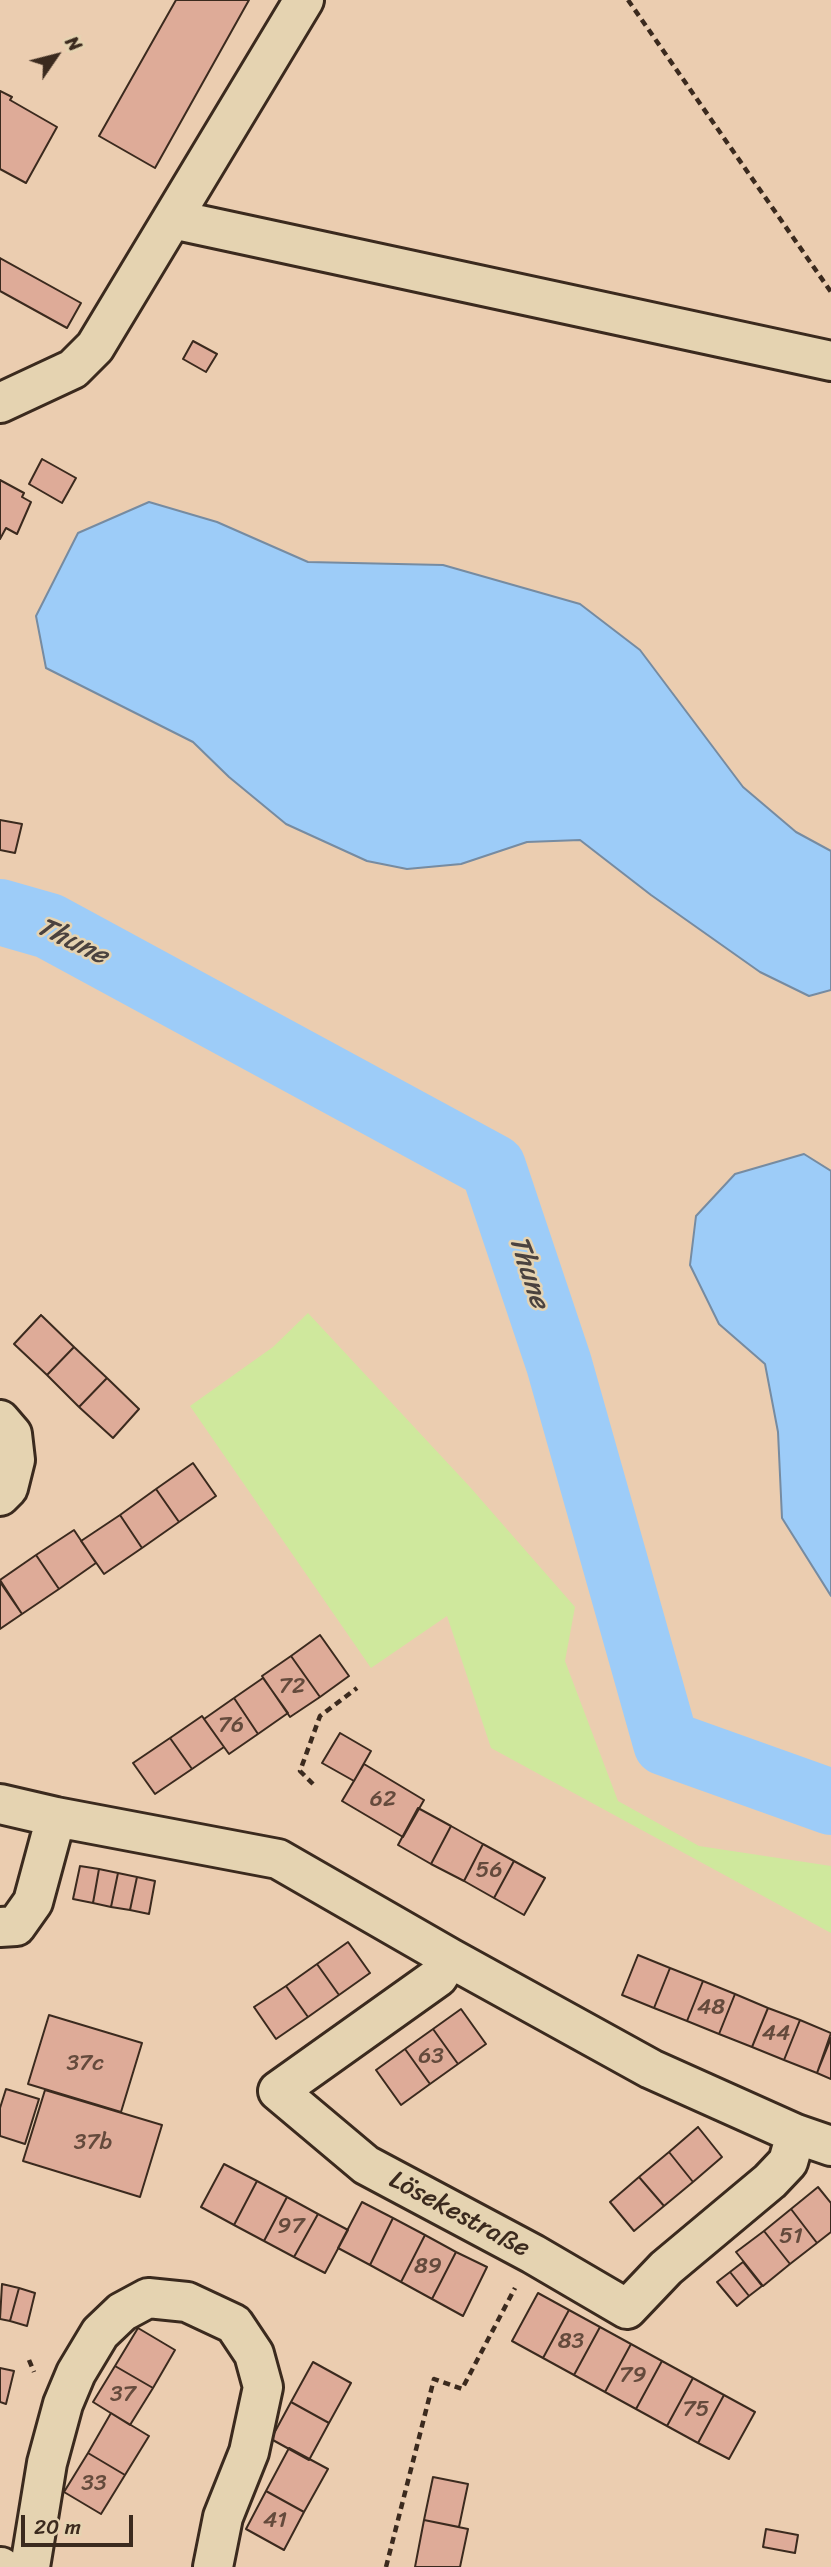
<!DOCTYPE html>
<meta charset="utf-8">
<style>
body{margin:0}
#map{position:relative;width:831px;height:2567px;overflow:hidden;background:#ebcdb0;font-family:Sriracha,sans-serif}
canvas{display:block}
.north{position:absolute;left:21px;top:21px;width:70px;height:70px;-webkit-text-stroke:5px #e5d3b1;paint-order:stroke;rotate:55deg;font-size:19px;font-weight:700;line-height:28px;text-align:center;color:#3b2a1e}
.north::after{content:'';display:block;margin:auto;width:24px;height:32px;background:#3b2a1e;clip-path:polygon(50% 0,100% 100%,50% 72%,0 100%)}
.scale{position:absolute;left:21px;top:2515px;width:112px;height:32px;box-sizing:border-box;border:4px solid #3b2a1e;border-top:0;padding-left:9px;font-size:21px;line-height:24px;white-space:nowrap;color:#3b2a1e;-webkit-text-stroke:5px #e5d3b1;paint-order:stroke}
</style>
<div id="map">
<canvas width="831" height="2567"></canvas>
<div class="north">N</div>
<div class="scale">20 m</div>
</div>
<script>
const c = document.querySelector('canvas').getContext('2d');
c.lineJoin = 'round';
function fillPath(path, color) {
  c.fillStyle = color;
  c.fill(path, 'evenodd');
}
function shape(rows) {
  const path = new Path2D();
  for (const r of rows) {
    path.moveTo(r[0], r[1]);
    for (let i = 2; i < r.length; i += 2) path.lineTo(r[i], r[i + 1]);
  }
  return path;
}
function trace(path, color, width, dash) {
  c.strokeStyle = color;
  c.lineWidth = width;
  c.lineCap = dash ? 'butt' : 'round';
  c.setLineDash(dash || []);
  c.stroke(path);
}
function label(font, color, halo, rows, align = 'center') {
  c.font = font + ' Sriracha,sans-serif';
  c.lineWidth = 5;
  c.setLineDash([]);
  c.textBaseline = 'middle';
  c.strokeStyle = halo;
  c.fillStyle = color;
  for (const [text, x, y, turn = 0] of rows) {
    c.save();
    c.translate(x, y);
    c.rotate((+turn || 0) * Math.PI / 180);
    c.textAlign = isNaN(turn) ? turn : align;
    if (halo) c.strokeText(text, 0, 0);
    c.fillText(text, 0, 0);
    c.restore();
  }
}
const green = shape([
 [308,1313,470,1487,575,1607,565,1661,618,1801,699,1846,831,1866,831,1933,491,1748,447,1616,371,1668,190,1406,273,1347]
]);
const water = shape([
 [149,502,217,522,308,562,443,565,580,604,640,650,743,787,796,832,831,851,831,990,809,996,760,972,651,895,580,840,527,842,461,864,407,869,367,861,286,824,229,777,193,742,46,668,36,616,78,533,149,502],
 [804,1154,831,1171,831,1596,782,1518,778,1432,765,1364,719,1324,690,1265,696,1216,735,1174,804,1154]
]);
const river = shape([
 [0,912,49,926,493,1167,559,1364,666,1743,831,1802]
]);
const building = shape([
 [176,0,249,0,155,168,99,136,176,0],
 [0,91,12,97,10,100,57,127,26,183,0,169,0,91],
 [0,258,81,303,67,328,0,291,0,258],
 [193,341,217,354,206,372,183,359,193,341],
 [42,459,76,478,62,503,29,484,42,459],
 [0,480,24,493,22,497,31,502,17,534,6,528,0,539,0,480],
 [0,820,22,824,15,853,0,850,0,820],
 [41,1315,74,1347,47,1375,14,1344,41,1315],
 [74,1347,107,1378,79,1407,47,1375,74,1347],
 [107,1378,139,1409,113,1438,79,1407,107,1378],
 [193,1463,216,1496,179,1522,156,1489,193,1463],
 [156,1489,179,1522,142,1548,120,1515,156,1489],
 [120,1515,142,1548,104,1574,81,1541,120,1515],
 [74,1530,96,1563,59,1589,36,1555,74,1530],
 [36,1555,59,1589,22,1614,0,1580,36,1555],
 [0,1582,22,1614,0,1629,0,1582],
 [320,1635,349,1676,320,1697,291,1656,320,1635],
 [291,1656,320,1697,290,1717,262,1676,291,1656],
 [263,1678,288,1713,258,1734,234,1698,263,1678],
 [234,1698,258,1734,229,1754,204,1719,234,1698],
 [202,1716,224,1747,192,1769,170,1738,202,1716],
 [340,1733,371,1751,354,1781,322,1763,340,1733],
 [170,1738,192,1769,155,1794,133,1763,170,1738],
 [364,1764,424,1800,403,1837,342,1801,364,1764],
 [418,1808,451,1826,431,1864,398,1845,418,1808],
 [451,1826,483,1844,464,1881,431,1864,451,1826],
 [483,1844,514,1861,494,1898,464,1881,483,1844],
 [514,1861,545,1878,524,1915,494,1898,514,1861],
 [80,1866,99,1869,93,1903,73,1899,80,1866],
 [99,1869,118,1873,111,1907,93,1903,99,1869],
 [118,1873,137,1877,130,1910,111,1907,118,1873],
 [137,1877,155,1881,149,1914,130,1910,137,1877],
 [348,1942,370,1973,339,1995,317,1964,348,1942],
 [638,1955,670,1968,654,2008,622,1995,638,1955],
 [317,1964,339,1995,308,2017,286,1986,317,1964],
 [670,1968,703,1981,687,2021,654,2008,670,1968],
 [703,1981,735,1994,719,2034,687,2021,703,1981],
 [286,1986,308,2017,276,2039,254,2007,286,1986],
 [735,1994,768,2008,752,2047,719,2034,735,1994],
 [768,2008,800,2020,784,2060,752,2047,768,2008],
 [461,2009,486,2044,458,2064,433,2029,461,2009],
 [49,2015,142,2043,121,2112,28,2084,49,2015],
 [800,2020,831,2033,817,2073,784,2060,800,2020],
 [433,2029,458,2064,430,2084,405,2049,433,2029],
 [831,2038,831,2079,817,2073,831,2038],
 [405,2049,430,2084,401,2105,376,2070,405,2049],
 [6,2089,39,2099,25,2144,0,2136,0,2108,6,2089],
 [45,2090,162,2125,140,2197,23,2161,45,2090],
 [698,2127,722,2157,693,2182,669,2152,698,2127],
 [669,2152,693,2182,664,2206,639,2177,669,2152],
 [224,2164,257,2181,234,2225,201,2207,224,2164],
 [639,2177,664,2206,634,2231,610,2202,639,2177],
 [257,2181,287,2197,264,2241,234,2225,257,2181],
 [818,2187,831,2203,831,2232,817,2243,791,2209,818,2187],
 [287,2197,318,2214,294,2257,264,2241,287,2197],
 [362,2202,393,2218,370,2265,338,2248,362,2202],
 [791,2209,817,2243,790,2264,764,2231,791,2209],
 [318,2214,348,2230,325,2273,294,2257,318,2214],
 [393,2218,425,2235,401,2282,370,2265,393,2218],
 [764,2231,790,2264,763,2286,736,2252,764,2231],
 [425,2235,456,2252,432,2299,401,2282,425,2235],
 [456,2252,487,2267,463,2316,432,2299,456,2252],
 [743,2262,762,2286,749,2296,730,2272,743,2262],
 [730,2272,749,2296,737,2306,717,2282,730,2272],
 [2,2284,19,2288,10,2321,0,2319,2,2284],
 [19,2288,35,2293,27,2326,10,2321,19,2288],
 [538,2293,569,2310,543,2358,512,2341,538,2293],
 [569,2310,600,2327,574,2375,543,2358,569,2310],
 [600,2327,631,2344,605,2392,574,2375,600,2327],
 [138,2328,175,2350,153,2388,115,2366,138,2328],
 [631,2344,662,2361,636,2409,605,2392,631,2344],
 [662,2361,693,2378,667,2426,636,2409,662,2361],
 [313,2362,351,2383,329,2423,291,2402,313,2362],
 [115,2366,153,2388,130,2425,93,2402,115,2366],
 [0,2368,14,2371,6,2404,0,2402,0,2368],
 [693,2378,724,2395,698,2443,667,2426,693,2378],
 [724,2395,755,2412,729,2459,698,2443,724,2395],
 [291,2402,329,2423,309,2460,271,2439,291,2402],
 [111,2413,149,2436,125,2475,88,2453,111,2413],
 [289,2448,328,2469,304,2512,266,2491,289,2448],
 [88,2453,125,2475,101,2514,64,2492,88,2453],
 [433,2477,468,2484,459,2527,424,2520,433,2477],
 [266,2491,304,2512,284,2550,246,2529,266,2491],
 [424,2520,468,2529,460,2567,415,2567,424,2520],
 [766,2529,798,2535,795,2553,763,2547,766,2529]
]);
const path = shape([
 [628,0,831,292],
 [313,1784,300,1771,320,1716,357,1688],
 [29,2360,34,2372],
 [386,2567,434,2379,462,2389,515,2288]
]);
const minor = shape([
 [172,219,831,361],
 [0,403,73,369,95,347,304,0],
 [0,1420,12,1434,15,1460,8,1488,0,1496],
 [0,1804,56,1817,278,1859,450,1958,651,2069,796,2134,831,2146],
 [0,1927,16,1926,33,1902,56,1817],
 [450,1958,438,1977,278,2091,366,2165,533,2254,627,2309,666,2268,770,2181,788,2162,796,2134],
 [0,2567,1,2567],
 [30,2567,47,2463,63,2404,76,2373,100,2333,122,2312,148,2298,187,2302,234,2324,254,2354,263,2387,249,2452,223,2517,213,2567]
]);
const numberNames = [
 ["72",292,1687],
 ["76",231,1726],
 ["62",383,1800],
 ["56",489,1871],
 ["48",711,2008],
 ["44",776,2034],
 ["63",431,2057],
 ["37c",85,2064],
 ["37b",93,2143],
 ["97",291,2227],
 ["51",791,2237],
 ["89",428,2267],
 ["83",571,2342],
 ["79",633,2376],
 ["37",123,2395],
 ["75",696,2410],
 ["33",94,2484],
 ["41",275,2521]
];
const streetNames = [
 ["Lösekestraße",459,2215,28]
];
const waterNames = [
 ["Thune",72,942,26],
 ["Thune",528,1272,72]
];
fillPath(green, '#cfe89d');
fillPath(water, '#9dccf8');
trace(water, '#768ba1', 2);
trace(river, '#9dccf8', 66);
fillPath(building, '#deab98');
trace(building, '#3b2a1e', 2);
trace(minor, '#3b2a1e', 44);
trace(path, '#3b2a1e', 4.5, [7, 5]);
trace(minor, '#e5d3b1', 38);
label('23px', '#644a3c', null, numberNames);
label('26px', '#3b2a1e', '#e5d3b1', streetNames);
label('italic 28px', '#4a423f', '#e5d3b1', waterNames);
</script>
